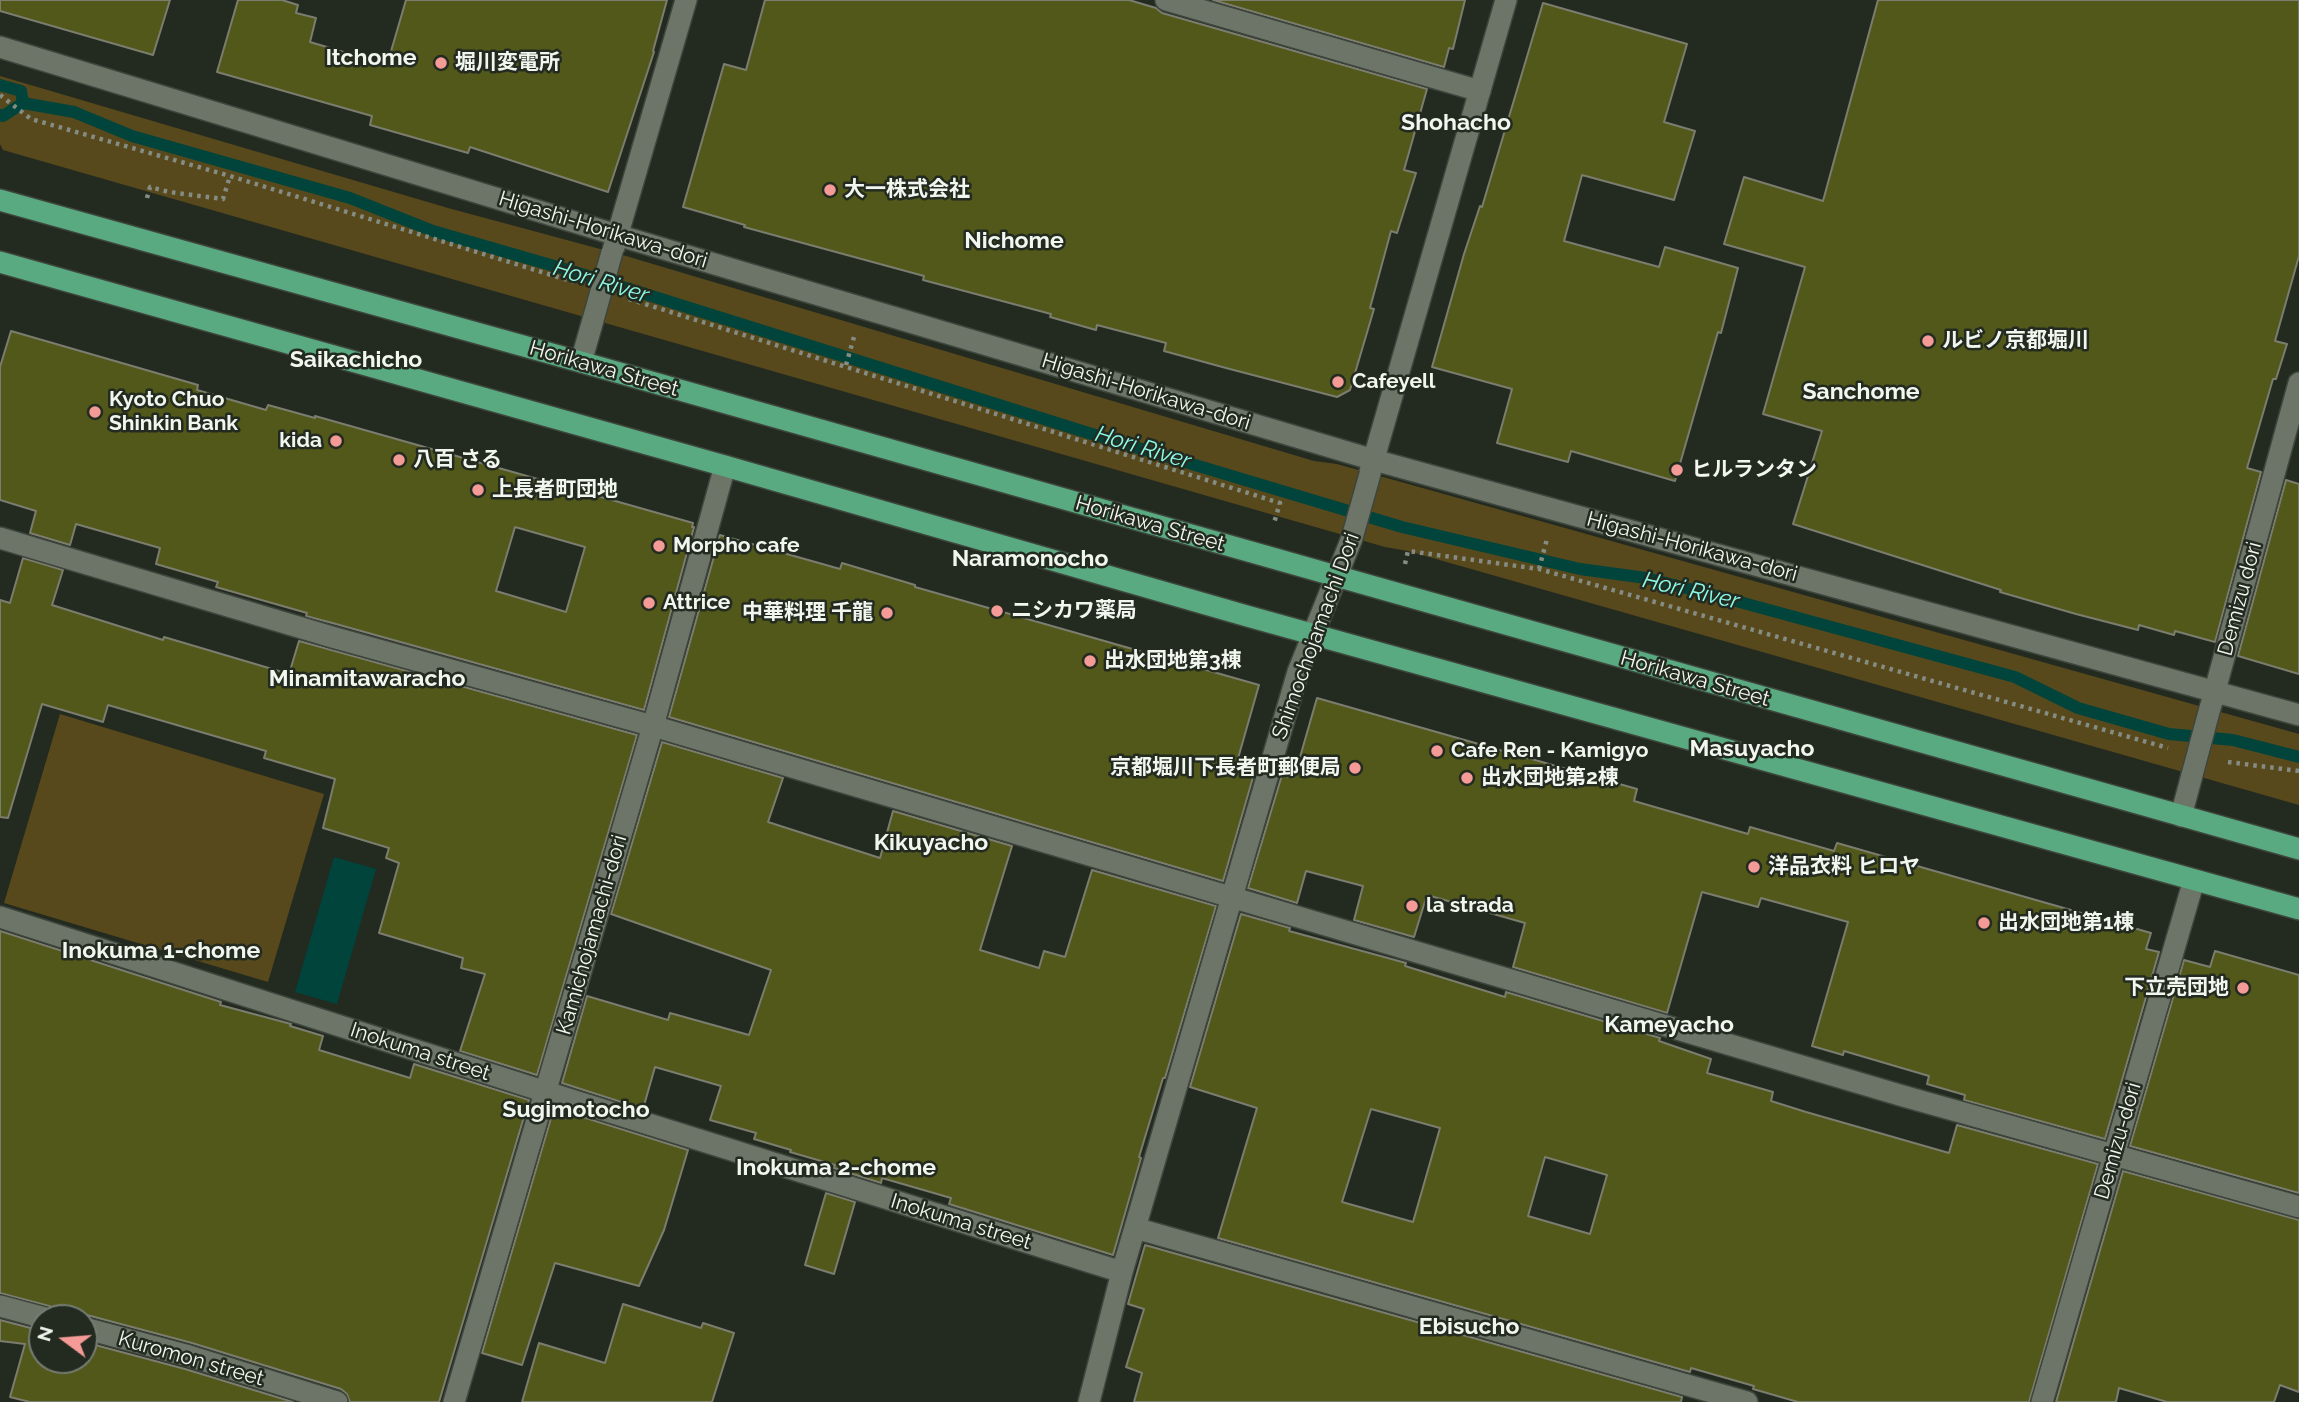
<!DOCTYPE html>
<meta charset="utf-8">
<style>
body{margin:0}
#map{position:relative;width:2299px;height:1402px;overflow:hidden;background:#232a20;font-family:Raleway,sans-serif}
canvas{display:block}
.north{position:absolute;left:28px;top:1304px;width:70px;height:70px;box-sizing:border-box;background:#232a20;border:2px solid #757c73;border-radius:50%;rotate:286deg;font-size:19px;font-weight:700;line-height:28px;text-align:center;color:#f1f6ef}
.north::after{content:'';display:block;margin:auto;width:24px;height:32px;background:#f59b97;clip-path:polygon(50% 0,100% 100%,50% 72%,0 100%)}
</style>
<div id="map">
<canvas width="2299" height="1402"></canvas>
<div class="north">N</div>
</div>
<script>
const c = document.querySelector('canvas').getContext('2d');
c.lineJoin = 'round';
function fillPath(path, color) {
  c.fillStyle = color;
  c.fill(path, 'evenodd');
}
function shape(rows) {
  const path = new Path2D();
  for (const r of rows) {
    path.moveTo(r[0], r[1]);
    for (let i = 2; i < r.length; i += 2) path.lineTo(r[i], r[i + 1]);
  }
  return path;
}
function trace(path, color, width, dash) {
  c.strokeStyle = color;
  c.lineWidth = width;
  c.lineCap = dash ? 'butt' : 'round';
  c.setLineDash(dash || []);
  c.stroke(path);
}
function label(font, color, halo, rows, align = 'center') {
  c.font = font + ' Raleway,"Noto Sans JP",sans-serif';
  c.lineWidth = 5;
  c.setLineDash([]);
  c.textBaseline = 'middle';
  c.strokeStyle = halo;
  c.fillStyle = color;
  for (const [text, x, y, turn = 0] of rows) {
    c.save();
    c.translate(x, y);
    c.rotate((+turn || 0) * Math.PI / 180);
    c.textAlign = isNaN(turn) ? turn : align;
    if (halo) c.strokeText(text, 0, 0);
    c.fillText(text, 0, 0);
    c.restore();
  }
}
const green = shape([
 [0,76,448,208,626,256,1314,461,1337,464,2299,734,2299,805,1408,551,1385,547,3,150,0,144],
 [60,714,324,794,268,982,4,903]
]);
const water = shape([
 [334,857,376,869,337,1004,295,992]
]);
const stream = shape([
 [0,85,21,91,23,103],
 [0,115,3,116,23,103,74,112,132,136,350,198,433,231,575,272,1095,435,1402,527,1580,569,1646,578,1725,598,2015,677,2078,708,2169,734,2233,740,2299,757]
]);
const building = shape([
 [0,0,170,0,153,55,0,11,0,0],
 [238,0,282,0,298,5,296,13,316,18,310,42,387,65,406,0,667,0,653,51,654,52,608,192,470,147,468,153,370,125,372,116,217,72,238,0],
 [765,0,1129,0,1156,8,1162,13,1427,89,1404,170,1416,173,1397,233,1391,231,1370,308,1374,309,1350,390,1337,397,1226,368,1164,351,1166,343,1097,325,1096,330,1050,317,1051,314,923,280,924,276,744,227,745,225,683,207,724,64,746,70,765,0],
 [1213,0,1465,0,1453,49,1449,48,1444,67,1213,0],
 [1878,0,2299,0,2299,256,2275,341,2287,344,2276,379,2273,379,2247,468,2261,472,2215,642,2175,631,2174,635,2139,625,2138,630,2076,614,2000,592,2001,590,1793,524,1822,431,1763,414,1805,267,1724,244,1744,177,1823,201,1878,0],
 [1543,3,1687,44,1664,122,1695,131,1674,200,1582,175,1564,241,1659,267,1665,247,1738,268,1721,333,1718,332,1675,481,1571,451,1568,462,1497,443,1512,389,1432,367,1464,254,1480,206,1482,207,1543,3],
 [11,331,198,385,197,390,266,410,268,405,315,418,315,416,693,523,692,527,694,527,644,710,336,624,306,616,307,613,216,587,218,582,156,564,160,548,76,524,70,545,30,533,36,511,0,500,0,367,11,331],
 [515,527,585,547,566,612,496,591,515,527],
 [2286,480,2299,484,2299,674,2238,656,2286,480],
 [720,535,840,569,842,563,915,585,915,587,1259,685,1237,762,1256,767,1223,881,669,717,720,535],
 [23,558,63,570,52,605,163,640,164,637,289,674,299,641,637,735,537,1075,460,1051,485,974,461,968,463,958,379,933,399,863,386,858,389,848,323,828,335,779,264,758,266,751,108,705,103,722,42,704,8,818,0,817,0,600,10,603,23,558],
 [1317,698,1637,789,1634,801,1748,834,1750,827,1834,851,1837,843,2151,933,2146,949,2159,952,2105,1139,1964,1100,1965,1095,1927,1084,1929,1076,1844,1051,1843,1055,1812,1046,1848,922,1761,898,1758,907,1702,892,1667,1013,1513,967,1525,923,1427,895,1414,937,1354,920,1363,886,1306,871,1297,903,1248,888,1282,775,1294,778,1317,698],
 [662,742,783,778,768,822,880,858,893,811,1012,846,980,950,1039,968,1044,951,1065,957,1092,870,1216,906,1165,1078,1163,1078,1139,1157,1141,1158,1113,1255,949,1204,951,1198,882,1178,881,1183,834,1168,835,1165,790,1152,791,1150,754,1139,756,1133,710,1120,721,1086,655,1067,643,1109,562,1083,587,996,668,1020,670,1013,749,1035,771,970,611,914,662,742],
 [1241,914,1290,928,1289,931,1406,963,1405,966,1505,997,1506,992,1660,1038,1659,1041,1711,1059,1707,1073,1773,1092,1771,1101,1806,1112,1949,1153,1957,1125,2098,1164,2029,1402,1798,1402,1753,1389,1754,1386,1691,1368,1690,1372,1218,1238,1257,1108,1190,1087,1241,914],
 [1371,1109,1440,1128,1413,1222,1342,1202,1371,1109],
 [1545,1157,1607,1175,1590,1234,1528,1216,1545,1157],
 [0,931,221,1002,220,1005,291,1024,290,1026,323,1036,319,1050,410,1078,414,1064,529,1100,439,1402,350,1402,347,1394,341,1389,192,1343,87,1315,58,1318,55,1309,49,1306,0,1293,0,931],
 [2215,951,2299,975,2299,1193,2130,1146,2184,960,2210,967,2215,951],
 [554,1108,688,1150,664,1230,639,1286,555,1263,522,1365,482,1353,554,1108],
 [2123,1171,2299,1220,2299,1392,2280,1385,2274,1402,2167,1402,2119,1388,2116,1402,2056,1402,2123,1171],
 [826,1193,855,1202,834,1274,805,1265,826,1193],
 [1145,1245,1682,1397,1681,1402,1134,1402,1142,1373,1126,1367,1144,1309,1128,1304,1145,1245],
 [623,1304,701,1328,703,1323,734,1333,712,1402,522,1402,539,1343,605,1363,623,1304],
 [0,1320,42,1331,42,1360,84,1360,84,1342,185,1369,293,1402,30,1402,10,1397,25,1344,0,1341,0,1320]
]);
const path = shape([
 [0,95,31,119,230,176,574,282],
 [147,198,150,187,169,192,223,199,230,176],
 [629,299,1280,503,1274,523],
 [846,365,854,337],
 [1405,564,1408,551,1539,569,2168,748],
 [1539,569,1547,539],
 [2228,762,2299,771]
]);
const minor = shape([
 [1166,0,1480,91],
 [0,47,617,235,1374,460,2299,715],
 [614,247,686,0],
 [581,362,593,320],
 [1370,472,1506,0],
 [0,538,332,637,653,726,1903,1096,2299,1207],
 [2211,705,2299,383],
 [2181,816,2192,775],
 [0,917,546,1092,1122,1272],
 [1135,1228,1747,1402],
 [0,1306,45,1318],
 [84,1328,189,1356,337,1402],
 [454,1402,653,726,725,466],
 [1089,1402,1122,1272,1298,672,1352,538],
 [2042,1402,2194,880]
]);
const major = shape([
 [0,200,581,362,2299,849],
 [0,262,725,466,1247,616,2299,909]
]);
const minorBridge = shape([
 [593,320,612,252],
 [1352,538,1370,474],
 [2192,775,2210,708]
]);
const markers = [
 [441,63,7,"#f59b97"],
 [830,190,7,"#f59b97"],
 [1928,341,7,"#f59b97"],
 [1338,382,7,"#f59b97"],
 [95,412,7,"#f59b97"],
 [336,441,7,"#f59b97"],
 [399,460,7,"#f59b97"],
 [1677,470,7,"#f59b97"],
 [478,490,7,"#f59b97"],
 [659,546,7,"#f59b97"],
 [649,603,7,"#f59b97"],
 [997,611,7,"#f59b97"],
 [887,613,7,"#f59b97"],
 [1090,661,7,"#f59b97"],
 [1437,751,7,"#f59b97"],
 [1355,768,7,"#f59b97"],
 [1467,778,7,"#f59b97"],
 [1754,867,7,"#f59b97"],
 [1412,906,7,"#f59b97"],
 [1984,923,7,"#f59b97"],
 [2243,988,7,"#f59b97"]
];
const poiNames = [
 ["堀川変電所",455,63],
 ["大一株式会社",844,190],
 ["ルビノ京都堀川",1942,341],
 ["Cafeyell",1352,382],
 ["Kyoto Chuo",109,400],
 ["Shinkin Bank",109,424],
 ["kida",322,441,"right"],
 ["八百 さる",413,460],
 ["ヒルランタン",1691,470],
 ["上長者町団地",492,490],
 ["Morpho cafe",673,546],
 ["Attrice",663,603],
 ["ニシカワ薬局",1011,611],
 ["中華料理 千龍",873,613,"right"],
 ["出水団地第3棟",1104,661],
 ["Cafe Ren - Kamigyo",1451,751],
 ["京都堀川下長者町郵便局",1341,768,"right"],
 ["出水団地第2棟",1481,778],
 ["洋品衣料 ヒロヤ",1768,867],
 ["la strada",1426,906],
 ["出水団地第1棟",1998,923],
 ["下立売団地",2229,988,"right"]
];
const streetNames = [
 ["Higashi-Horikawa-dori",603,230,17],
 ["Horikawa Street",604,369,16],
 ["Higashi-Horikawa-dori",1146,392,17],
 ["Horikawa Street",1150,524,16],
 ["Higashi-Horikawa-dori",1692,547,15],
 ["Demizu dori",2240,599,-75],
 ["Shimochojamachi Dori",1316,636,-70],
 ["Horikawa Street",1695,679,16],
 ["Kamichojamachi-dori",592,935,-74],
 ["Inokuma street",420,1052,18],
 ["Demizu-dori",2118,1141,-74],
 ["Inokuma street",961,1222,17],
 ["Kuromon street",191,1359,16]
];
const neighbourhoodNames = [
 ["Itchome",371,58],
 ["Shohacho",1456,123],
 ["Nichome",1014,241],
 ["Saikachicho",356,360],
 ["Sanchome",1861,392],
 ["Naramonocho",1030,559],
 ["Minamitawaracho",367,679],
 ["Masuyacho",1752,749],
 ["Kikuyacho",931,843],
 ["Inokuma 1-chome",161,951],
 ["Kameyacho",1669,1025],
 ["Sugimotocho",576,1110],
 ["Inokuma 2-chome",836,1168],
 ["Ebisucho",1469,1327]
];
const waterNames = [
 ["Hori River",601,282,17],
 ["Hori River",1143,448,17],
 ["Hori River",1691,591,13]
];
fillPath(green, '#58491d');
fillPath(water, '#01443c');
trace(stream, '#01443c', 12);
fillPath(building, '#52571a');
trace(building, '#7b7d6e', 2);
trace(minor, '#3e453c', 24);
trace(major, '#3e453c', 24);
trace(path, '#858c83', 4.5, [3.5, 5]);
trace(minor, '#6c7568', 21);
trace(major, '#59aa80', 21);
trace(minorBridge, '#3e453c', 24, []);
trace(minorBridge, '#6c7568', 21);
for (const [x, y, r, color] of markers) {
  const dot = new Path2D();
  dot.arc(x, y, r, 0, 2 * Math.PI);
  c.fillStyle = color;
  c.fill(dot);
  trace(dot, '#232a20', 2.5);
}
label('bold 21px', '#f1f6ef', '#232a20', poiNames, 'left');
label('21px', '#f1f6ef', '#232a20', streetNames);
label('bold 23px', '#f1f6ef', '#232a20', neighbourhoodNames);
label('italic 23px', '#8bfae8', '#232a20', waterNames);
</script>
